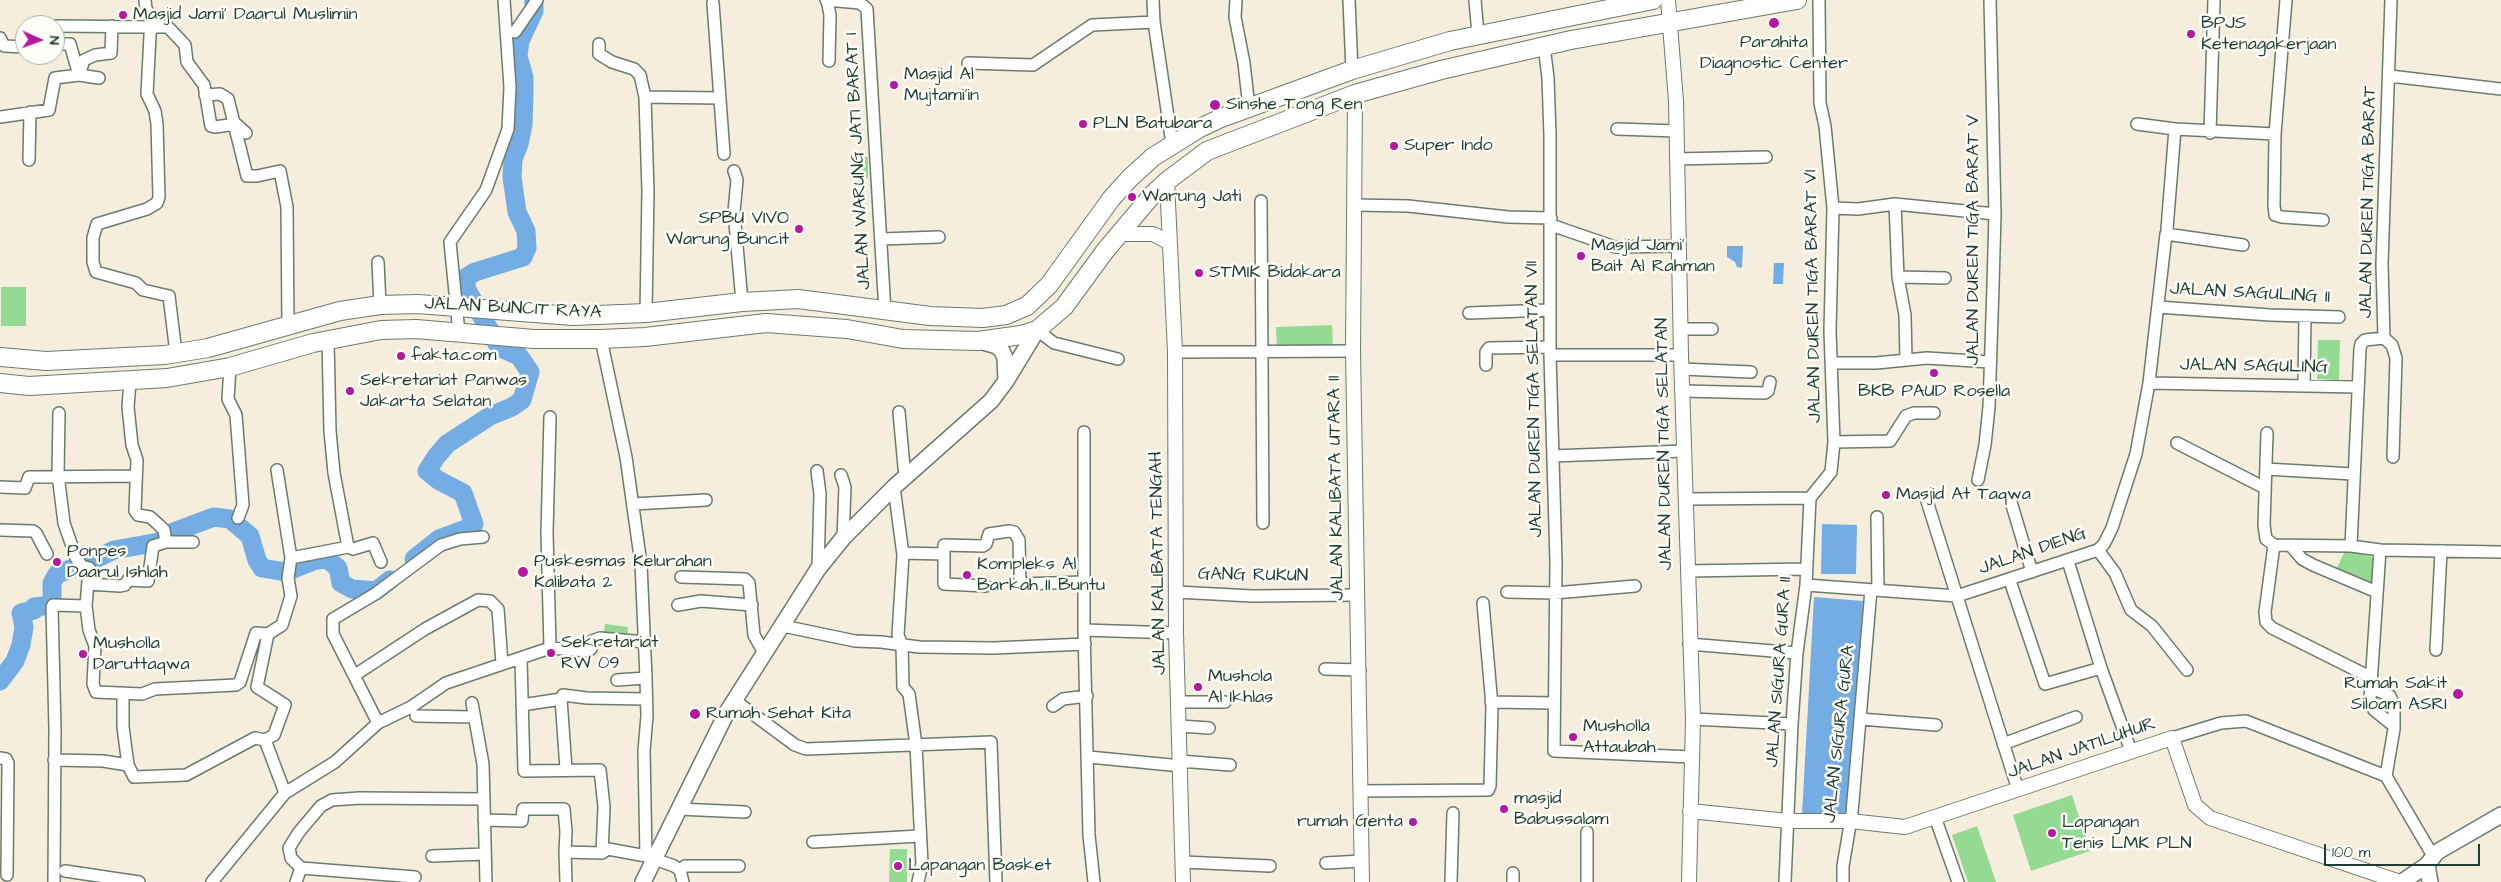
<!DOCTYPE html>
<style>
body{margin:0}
#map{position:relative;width:2501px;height:882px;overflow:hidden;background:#f6eedc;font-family:"Architects Daughter",sans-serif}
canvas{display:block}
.north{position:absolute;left:15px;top:15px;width:50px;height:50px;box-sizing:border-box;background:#fdfcf7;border:1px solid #a4b0a9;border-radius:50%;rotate:92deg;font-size:14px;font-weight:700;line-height:20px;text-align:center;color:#1f3d34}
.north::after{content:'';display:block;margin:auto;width:18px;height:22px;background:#b5179e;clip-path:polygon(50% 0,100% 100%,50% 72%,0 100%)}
.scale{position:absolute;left:2324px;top:844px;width:156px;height:22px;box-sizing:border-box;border:2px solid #1f3d34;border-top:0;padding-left:6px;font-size:15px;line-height:18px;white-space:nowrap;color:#1f3d34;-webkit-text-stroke:4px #fdfcf7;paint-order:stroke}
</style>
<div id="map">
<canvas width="2501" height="882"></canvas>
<div class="north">N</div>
<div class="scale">100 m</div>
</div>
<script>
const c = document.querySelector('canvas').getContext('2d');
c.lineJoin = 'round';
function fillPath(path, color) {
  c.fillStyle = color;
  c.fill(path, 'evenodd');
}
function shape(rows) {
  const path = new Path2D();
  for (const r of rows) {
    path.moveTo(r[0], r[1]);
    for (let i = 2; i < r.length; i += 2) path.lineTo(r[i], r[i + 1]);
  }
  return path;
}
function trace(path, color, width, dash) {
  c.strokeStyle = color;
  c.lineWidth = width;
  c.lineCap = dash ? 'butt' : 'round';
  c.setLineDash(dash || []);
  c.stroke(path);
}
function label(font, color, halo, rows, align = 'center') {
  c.font = font + ' "Architects Daughter",sans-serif';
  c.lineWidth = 5;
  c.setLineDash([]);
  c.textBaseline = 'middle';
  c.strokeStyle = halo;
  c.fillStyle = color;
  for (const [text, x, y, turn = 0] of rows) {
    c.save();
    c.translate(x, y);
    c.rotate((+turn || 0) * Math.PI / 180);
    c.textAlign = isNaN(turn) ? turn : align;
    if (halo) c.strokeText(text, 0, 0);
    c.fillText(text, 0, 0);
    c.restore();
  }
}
const green = shape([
 [855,157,868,157,868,178,856,178],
 [1,287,26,287,26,326,1,326],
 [1332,325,1333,347,1277,348,1276,327],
 [2318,340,2340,340,2339,380,2317,379],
 [2346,549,2372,557,2376,563,2375,585,2335,572],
 [605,624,628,627,627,640,603,637],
 [2072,795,2090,851,2031,871,2013,815],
 [1977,826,1996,882,1968,882,1952,835],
 [890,849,907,849,907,882,889,882]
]);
const water = shape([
 [1727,246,1743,246,1742,268,1737,267,1735,262,1727,257],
 [1774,263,1784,263,1783,284,1773,284],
 [1822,524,1857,525,1856,574,1821,574],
 [1814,597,1863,601,1849,816,1802,815]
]);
const river = shape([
 [414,559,439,539,466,529,471,529,474,524,463,493,438,480,427,471,436,457,447,444,490,416,512,407,522,400,530,372,519,356,499,347,467,290,465,278,475,272,523,257,527,248,526,231,517,212,512,177,513,159,519,144,523,125,524,96,524,77,518,56,520,41,534,11,534,0],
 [0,681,15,661,21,645,24,627,21,613,34,610,34,607,52,605,52,583,57,574,87,563,114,550,159,542,171,533,214,517,230,519,250,536,257,560,262,568,286,572,316,560,327,559,338,568,341,583,352,589,376,591,390,580]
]);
const minor = shape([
 [145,0,146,9,151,16,147,94,155,111,157,124,159,197,157,203,147,209,97,224,93,238,93,262,96,272,136,283,143,290,169,296,176,353],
 [826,0,860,3,867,9,885,312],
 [827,0,830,15,829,61],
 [1153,0,1154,22,1172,144],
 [1236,0,1235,17,1244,63,1249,108],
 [1349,0,1352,70],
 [1475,0,1478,35],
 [2286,0,2275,134,2274,205,2275,215,2282,217,2323,220],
 [713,3,724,154],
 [56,26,168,27,185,45,187,62,204,85,211,126,215,127,236,124,246,133],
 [515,32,537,0],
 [0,38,4,46,25,47],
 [55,44,70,44,79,75,99,78],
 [599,44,599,54,612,62,634,69,640,75,645,97,648,191,646,313],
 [1544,46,1548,78,1550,135,1550,355,1556,562,1554,751,1692,757],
 [968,63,1033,65,1092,25,1154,22],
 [2390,76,2501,89],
 [205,95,220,94,228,99,247,176,257,176,280,171,287,207,288,325],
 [645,97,720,98],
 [0,117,49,110,55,78,79,75,84,60,95,55,111,53,112,26],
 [2137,124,2175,129],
 [1617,129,1677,131],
 [2210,133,2214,0],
 [1676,159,1766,157],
 [29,160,30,112],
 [734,171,737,180,734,212,742,302],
 [1261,201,1263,523],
 [1895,204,1898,277,1905,315,1906,359],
 [1355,205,1408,206,1508,217,1551,218],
 [1833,208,1858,209,1895,204,1995,214],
 [1551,225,1615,247,1678,246],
 [2167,229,2175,129,2275,134],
 [881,239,939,237],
 [378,262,380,305],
 [1898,277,1945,278],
 [2158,307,2270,315,2339,317],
 [1469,313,1550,310],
 [1682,329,1712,329],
 [1037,330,1054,343,1118,359],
 [459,333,450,242,486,190,508,129,510,87,504,0],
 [2384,338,2382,264,2391,0],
 [2384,338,2392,345,2396,358,2393,457],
 [601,339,626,457,641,564,646,678,647,716,644,751,646,856,674,866,680,870,683,882],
 [328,340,330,431,334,473,348,547,353,549,373,543,381,562],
 [1175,352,1353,351],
 [1550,355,1681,355],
 [1831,363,1876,363,1927,358,1990,362],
 [1486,365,1486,352,1489,348,1550,347],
 [230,367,228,399,236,415,243,505,238,518],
 [1682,369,1751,372],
 [130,382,128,407,132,445,137,460,135,511,138,515,150,517,159,525,164,530,166,542],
 [2149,383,2358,387],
 [2304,386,2305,316],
 [1683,391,1765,393,1768,391,1770,382],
 [899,412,905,478],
 [59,413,58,475,64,523,76,558,82,566,89,568,86,606,89,630,95,646,93,684,96,692,142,694,155,689,236,685,240,682,256,633,268,634],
 [1084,432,1084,630,1089,835,1094,882],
 [2267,433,2264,525,2266,539,2274,545,2351,546,2380,550,2501,552],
 [1834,442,1890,441,1906,416,1914,413,1934,413],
 [2177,443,2265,488],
 [1553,456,1684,451],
 [2266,469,2353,474],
 [277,470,291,558,348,547],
 [817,471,820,494,818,569],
 [841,475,845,487,843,538],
 [1978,480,1985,445,1989,407,1993,286,1995,214,1990,0],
 [0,487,25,488,29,477,136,476],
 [894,487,903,555,898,635,902,645,903,687,909,694,916,745,922,864,918,882],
 [1926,498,2018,790],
 [1686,499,1810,498],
 [2011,502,2032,572],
 [633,504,706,500],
 [1877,517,1878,590],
 [0,530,33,531,36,533,47,554],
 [2274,545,2265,612,2266,622,2272,628,2370,677],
 [2291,546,2302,559,2313,565,2377,592],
 [2351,546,2360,349,2361,344,2365,340,2384,338],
 [2098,550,2115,573,2131,610,2152,626,2187,670],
 [2380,550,2370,699,2374,710,2394,726],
 [903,553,944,554,944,545,983,546,986,544,989,534,1009,531,1014,532,1019,540,1020,584,1084,582],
 [944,554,944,584,986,586],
 [2068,561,2101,668,2131,751],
 [1687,571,1806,569],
 [681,577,745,579,749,583,754,635,764,653],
 [2010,581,2045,684,2101,668],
 [88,584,120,586,125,585,128,580,148,581,153,546,166,542,193,542],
 [1806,585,1957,596,2098,550,2104,544,2112,528,2136,454,2149,383,2166,234,2243,245],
 [1177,592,1252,596,1357,595],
 [1507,592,1555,593,1635,586],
 [678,605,701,601,752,605],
 [783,626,855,641,881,642,919,647,994,648,1085,644],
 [1084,630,1176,633],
 [1689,644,1797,653],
 [550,648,547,533,550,417],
 [2436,650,2441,551],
 [521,659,524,771,600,770,604,807,602,853,608,849,646,856],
 [1325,669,1360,670],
 [355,675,425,629,478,600,490,601,498,609,502,664],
 [617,680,646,678],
 [2370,687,2390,696,2394,706,2394,729,2386,776],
 [123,693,123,727,128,765,134,777,186,775,255,738,265,740,285,793],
 [561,699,566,769],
 [734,700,795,745,806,749,991,742,996,882],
 [1180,702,1225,702],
 [1491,702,1554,703],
 [472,703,483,764,486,882],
 [522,705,561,699,563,695,587,698,646,699],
 [1053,706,1063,699,1087,696],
 [416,716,474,717],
 [1693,719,1792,724],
 [1860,719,1936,725],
 [378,723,333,634,333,619,375,594,441,545,460,539,483,537],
 [1180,726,1209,728],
 [2172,738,2221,723,2246,721,2386,776,2433,856],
 [265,740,274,735,285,705,257,687,268,634,282,625,291,596,288,578,291,558],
 [2003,744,2076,717],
 [1089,757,1181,766],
 [0,758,6,759,8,763,7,875],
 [54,760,103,761,128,765],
 [1180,761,1230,765],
 [1361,791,1488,790,1490,786,1492,706,1483,603],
 [678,809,745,812],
 [1935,817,1958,882],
 [484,820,522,821,523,809,564,809,566,832,565,852,602,853],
 [813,842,919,836],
 [565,852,566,882],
 [432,856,485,854],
 [1183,862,1270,866],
 [1326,863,1362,861],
 [680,870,685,866,739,866],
 [65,871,139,882],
 [1513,873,1513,882],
 [415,877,301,868,291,858,289,848,299,832,321,806,332,800,359,798,484,799],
 [54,882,55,729,52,607,53,605,86,606],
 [212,882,285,793,335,762,378,723,411,707,446,683,550,648,588,651,591,649,592,641,600,638,645,642],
 [296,882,301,868],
 [1451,882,1453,813],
 [1587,882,1587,832],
 [1785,882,1792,724,1797,653,1806,585,1810,498,1831,472,1834,442,1830,331,1833,208,1825,126,1820,103,1819,0],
 [1843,882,1843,866,1852,813,1871,590]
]);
const tertiary = shape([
 [1668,0,1676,101,1681,355,1693,719,1689,882],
 [1355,94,1353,351,1362,882],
 [1167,181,1175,352,1176,633,1183,882],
 [1118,234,1153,234,1170,243],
 [1690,811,1788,821,1850,821,1905,827,2172,738,2195,805,2210,818,2400,882]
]);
const secondary = shape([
 [980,341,997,346,1002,351,1005,358,1006,381],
 [643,882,727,712,818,569,843,538,894,487,991,401,1006,381,1037,330],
 [2402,882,2427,865],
 [2430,882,2427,865,2437,852,2501,815]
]);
const primary = shape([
 [0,357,46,361,165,355,208,348,340,311,380,305,418,304,573,316,646,313,742,302,798,299,930,316,983,318,1006,315,1027,306,1049,285,1111,199,1130,178,1153,157,1198,129,1221,118,1352,70,1450,41,1653,0],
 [0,383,29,386,167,378,230,367,313,343,381,330,416,329,534,339,601,339,645,337,766,323,847,329,903,339,978,341,1021,335,1037,330,1064,307,1105,251,1153,194,1167,181,1207,151,1355,94,1441,70,1571,40,1797,0]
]);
const markers = [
 [123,15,5,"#b5179e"],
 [1774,23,6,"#b5179e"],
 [2191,34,5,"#b5179e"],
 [894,85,5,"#b5179e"],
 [1215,105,6,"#b5179e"],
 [1083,124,5,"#b5179e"],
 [1394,146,5,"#b5179e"],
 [1132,197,5,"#b5179e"],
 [799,229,5,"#b5179e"],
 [1581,256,5,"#b5179e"],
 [1199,273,5,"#b5179e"],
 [401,356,5,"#b5179e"],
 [1934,373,5,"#b5179e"],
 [350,391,5,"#b5179e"],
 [1886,495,5,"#b5179e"],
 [57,562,5,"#b5179e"],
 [523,572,6,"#b5179e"],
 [967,575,5,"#b5179e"],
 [551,653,5,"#b5179e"],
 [83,654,5,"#b5179e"],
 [1198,687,5,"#b5179e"],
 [2458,694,6,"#b5179e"],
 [695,714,6,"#b5179e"],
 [1573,737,5,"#b5179e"],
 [1504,809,5,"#b5179e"],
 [1413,822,5,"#b5179e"],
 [2052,833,5,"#b5179e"],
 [898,866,5,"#b5179e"]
];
const poiNames = [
 ["Masjid Jami' Daarul Muslimin",133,15],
 ["BPJS",2201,24],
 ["Ketenagakerjaan",2201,45],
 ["Parahita",1774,43,"center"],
 ["Diagnostic Center",1774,64,"center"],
 ["Masjid Al",904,75],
 ["Mujtami'in",904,96],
 ["Sinshe Tong Ren",1226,105],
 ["PLN Batubara",1093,124],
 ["Super Indo",1404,146],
 ["Warung Jati",1142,197],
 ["SPBU VIVO",789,219,"right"],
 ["Warung Buncit",789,240,"right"],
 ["Masjid Jami'",1591,246],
 ["Bait Al Rahman",1591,267],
 ["STMIK Bidakara",1209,273],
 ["fakta.com",411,356],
 ["Sekretariat Panwas",360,381],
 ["Jakarta Selatan",360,402],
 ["BKB PAUD Rosella",1934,392,"center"],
 ["Masjid At Taqwa",1896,495],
 ["Ponpes",67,552],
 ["Daarul Ishlah",67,573],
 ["Puskesmas Kelurahan",534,562],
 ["Kalibata 2",534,583],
 ["Kompleks Al",977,565],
 ["Barkah II Buntu",977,586],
 ["Sekretariat",561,643],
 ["RW 09",561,664],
 ["Musholla",93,644],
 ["Daruttaqwa",93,665],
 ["Mushola",1208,677],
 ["Al Ikhlas",1208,698],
 ["Rumah Sakit",2447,684,"right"],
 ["Siloam ASRI",2447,705,"right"],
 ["Rumah Sehat Kita",706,714],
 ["Musholla",1583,727],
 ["Attaubah",1583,748],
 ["masjid",1514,799],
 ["Babussalam",1514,820],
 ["rumah Genta",1403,822,"right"],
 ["Lapangan",2062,823],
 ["Tenis LMK PLN",2062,844],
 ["Lapangan Basket",908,866]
];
const streetNames = [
 ["JALAN WARUNG JATI BARAT I",859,161,-93],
 ["JALAN DUREN TIGA BARAT",2369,202,-89],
 ["JALAN DUREN TIGA BARAT V",1974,240,-90],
 ["JALAN SAGULING II",2250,294,3],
 ["JALAN DUREN TIGA BARAT VI",1814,296,-91],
 ["JALAN BUNCIT RAYA",513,309,3],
 ["JALAN SAGULING",2254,367,1],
 ["JALAN DUREN TIGA SELATAN VII",1535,399,-91],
 ["JALAN DUREN TIGA SELATAN",1665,444,-91],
 ["JALAN KALIBATA UTARA II",1337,488,-91],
 ["JALAN DIENG",2033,552,-19],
 ["JALAN KALIBATA TENGAH",1159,563,-91],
 ["GANG RUKUN",1253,576,1],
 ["JALAN SIGURA GURA II",1780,672,-86],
 ["JALAN SIGURA GURA",1840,734,-84],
 ["JALAN JATILUHUR",2082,749,-19]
];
fillPath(green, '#95da92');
fillPath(water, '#74ade4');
trace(river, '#74ade4', 19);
trace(minor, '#6a7b6f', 14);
trace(tertiary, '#6a7b6f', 16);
trace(secondary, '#6a7b6f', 18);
trace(primary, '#6a7b6f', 20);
trace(minor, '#fff', 11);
trace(tertiary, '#fff', 14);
trace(secondary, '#fff', 15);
trace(primary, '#fff', 18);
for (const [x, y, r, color] of markers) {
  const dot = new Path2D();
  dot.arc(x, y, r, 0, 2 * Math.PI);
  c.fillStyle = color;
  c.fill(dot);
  trace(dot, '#fdfcf7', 2);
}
label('18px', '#1f3d34', '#fdfcf7', poiNames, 'left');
label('18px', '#1f3d34', '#fdfcf7', streetNames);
</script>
